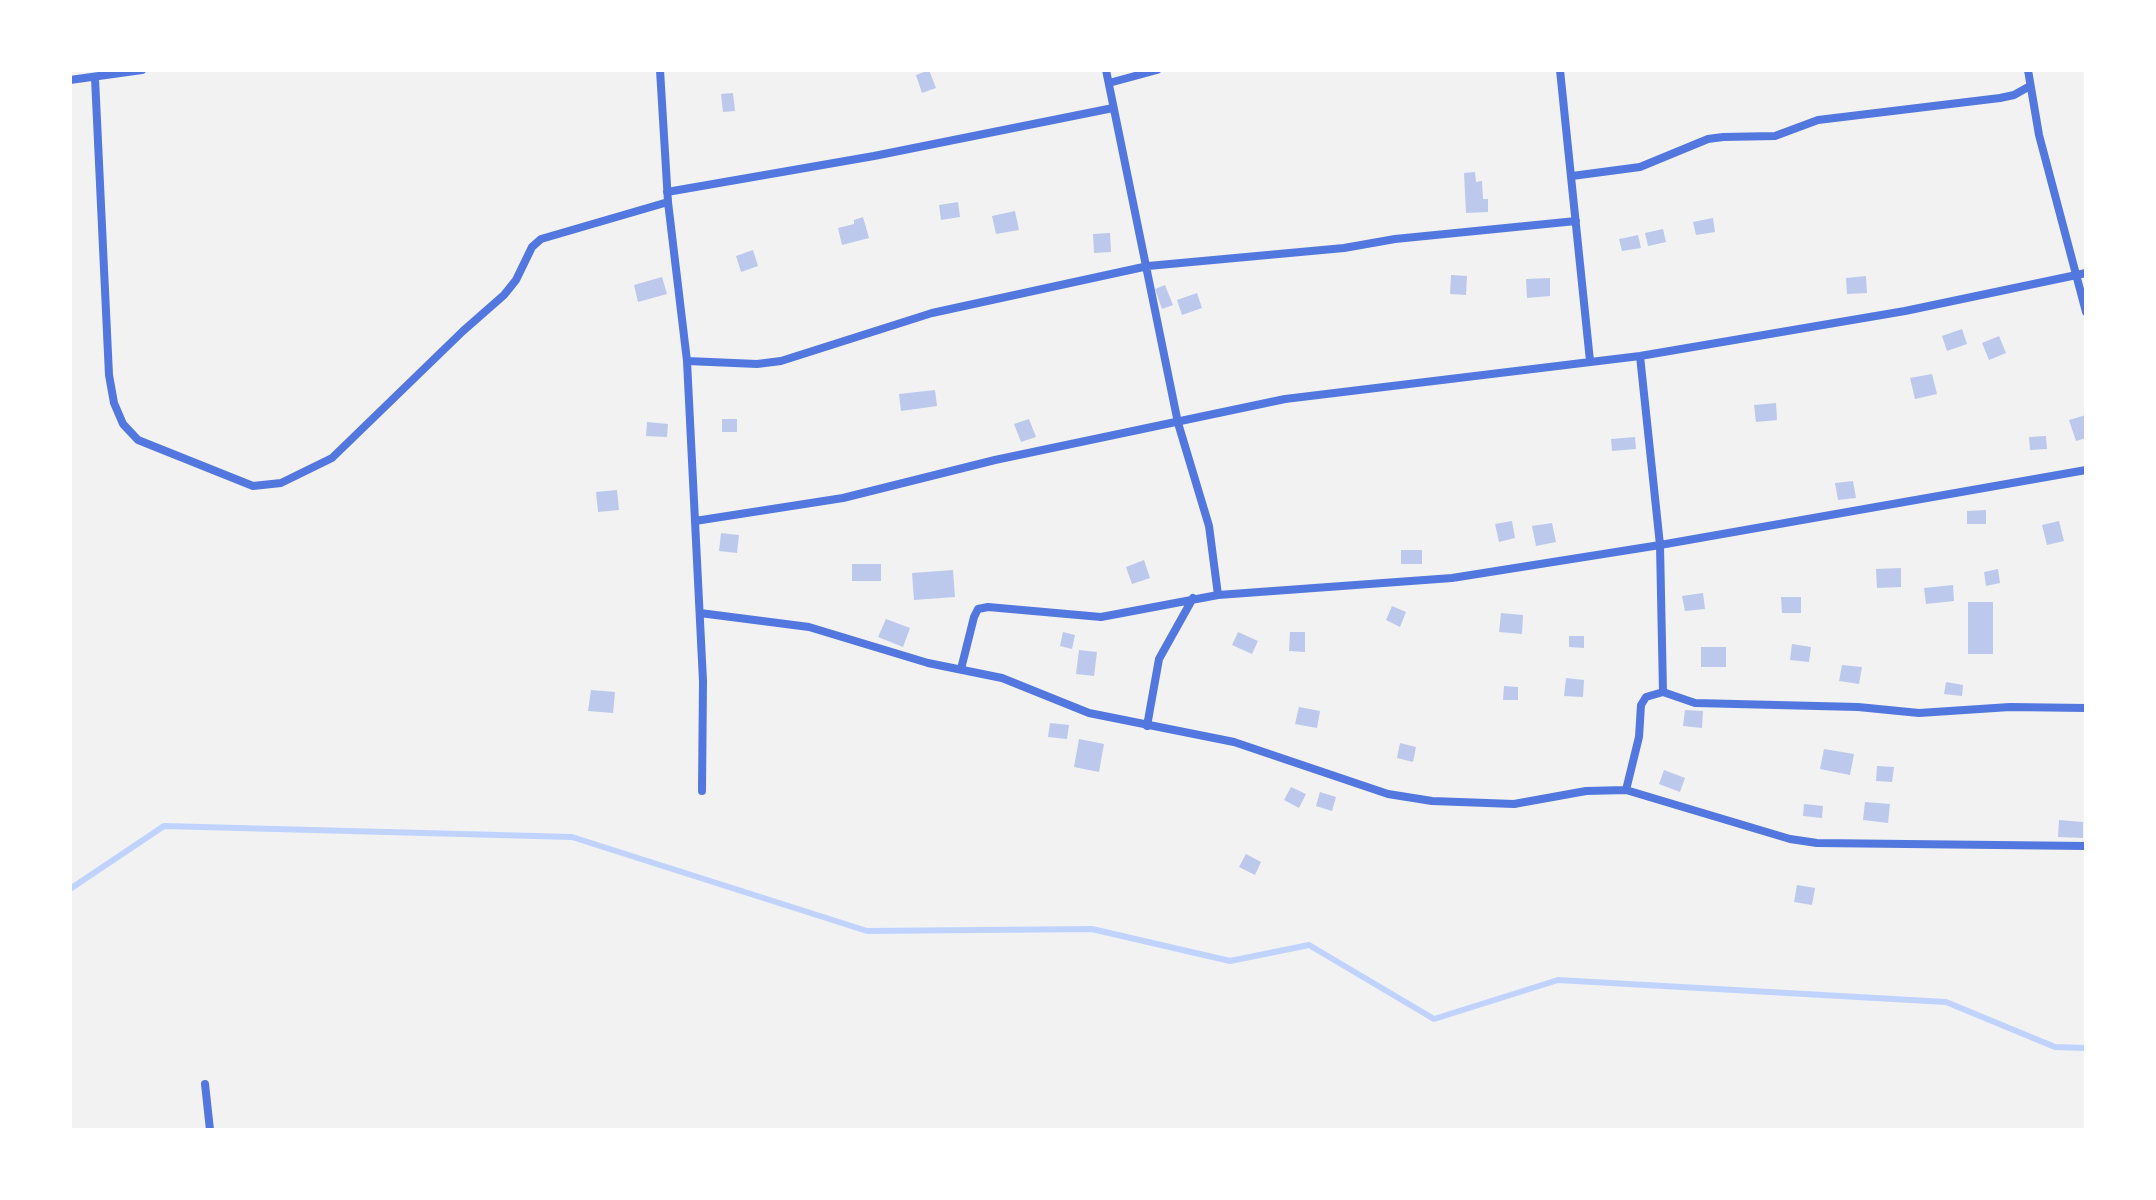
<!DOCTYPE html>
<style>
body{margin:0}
#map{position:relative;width:2156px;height:1200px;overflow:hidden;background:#f2f2f2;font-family:"Roboto Condensed",sans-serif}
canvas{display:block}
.frame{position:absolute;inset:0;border:72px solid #fff;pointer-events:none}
</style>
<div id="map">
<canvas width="2156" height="1200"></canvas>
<div class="frame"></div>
</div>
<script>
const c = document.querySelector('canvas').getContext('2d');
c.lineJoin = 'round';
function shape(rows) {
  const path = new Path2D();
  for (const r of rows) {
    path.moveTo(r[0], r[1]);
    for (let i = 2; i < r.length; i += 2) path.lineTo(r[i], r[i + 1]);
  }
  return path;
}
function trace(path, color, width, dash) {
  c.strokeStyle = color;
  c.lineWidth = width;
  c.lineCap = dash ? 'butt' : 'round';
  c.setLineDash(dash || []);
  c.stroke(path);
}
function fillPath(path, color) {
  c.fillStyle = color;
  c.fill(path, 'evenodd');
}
const stream = shape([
 [70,889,164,826,572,837,867,931,1092,929,1230,961,1309,945,1434,1019,1558,980,1946,1002,2055,1047,2086,1048]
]);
const building = shape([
 [929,70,936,88,922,93,916,75],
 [733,93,735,111,723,112,721,94],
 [1475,172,1476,182,1482,181,1483,199,1488,199,1488,212,1466,213,1464,173],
 [958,202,960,217,941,220,939,205],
 [1015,211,1019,230,996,234,992,216],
 [863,217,869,238,842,245,838,228,854,224,854,220],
 [1713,218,1715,232,1696,235,1693,222],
 [1663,229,1666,242,1648,246,1645,233],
 [1110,233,1111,252,1094,253,1093,234],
 [1638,235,1641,248,1622,251,1619,239],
 [753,250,758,266,741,272,736,256],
 [1451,275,1467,276,1466,295,1450,294],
 [1866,276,1867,293,1847,294,1846,278],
 [662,277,667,294,638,302,634,285],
 [1550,278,1550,296,1527,298,1526,279],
 [1165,285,1173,305,1162,309,1155,289],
 [1197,293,1202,308,1182,315,1177,300],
 [1962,329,1967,344,1947,351,1942,336],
 [1999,336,2006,353,1989,360,1982,343],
 [1932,374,1937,394,1915,399,1910,378],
 [935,390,937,406,901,411,899,394],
 [1776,403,1777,420,1756,422,1754,405],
 [2086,415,2086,438,2076,441,2069,420],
 [722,419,737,419,737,432,722,432],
 [1029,419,1036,437,1021,442,1014,424],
 [647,422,668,424,667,437,646,436],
 [2046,436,2047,449,2030,450,2029,437],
 [1635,437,1636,449,1612,451,1611,439],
 [1853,481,1856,498,1838,500,1835,483],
 [617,490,619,510,598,512,596,492],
 [1986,510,1986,524,1967,524,1967,511],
 [1512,521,1515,538,1499,542,1495,524],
 [2059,521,2064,541,2047,545,2042,525],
 [1552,523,1556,542,1536,546,1532,526],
 [721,533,739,535,737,553,719,551],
 [1401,550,1422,550,1422,564,1401,564],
 [1144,560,1150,578,1132,584,1126,567],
 [852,564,881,564,881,581,852,581],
 [1901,568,1901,587,1877,588,1876,569],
 [1998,569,2000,583,1986,586,1984,572],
 [953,570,955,597,914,600,912,573],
 [1953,585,1954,601,1926,604,1924,588],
 [1703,593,1705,609,1685,611,1682,596],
 [1781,597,1801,597,1801,613,1782,613],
 [1968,602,1993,602,1993,654,1968,654],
 [1392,606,1406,612,1400,627,1386,620],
 [1501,613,1523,615,1522,634,1499,632],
 [886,619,910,628,903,647,878,637],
 [1063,632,1075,635,1072,649,1060,646],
 [1238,632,1258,641,1252,654,1232,645],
 [1290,632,1305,632,1305,652,1289,651],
 [1569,636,1584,636,1584,648,1569,647],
 [1792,644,1811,647,1809,662,1790,660],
 [1701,647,1726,647,1726,667,1701,667],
 [1079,650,1097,652,1094,676,1076,674],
 [1842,665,1862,667,1859,684,1839,681],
 [1566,678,1584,680,1583,697,1564,696],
 [1946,682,1963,685,1962,696,1944,694],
 [1504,686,1518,687,1518,700,1503,700],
 [591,690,615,692,613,713,588,711],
 [1299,707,1320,711,1317,728,1295,724],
 [1685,710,1703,711,1702,728,1683,726],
 [1050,723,1069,725,1067,739,1048,737],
 [1079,739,1104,744,1099,772,1074,767],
 [1400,743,1416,747,1413,762,1397,758],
 [1824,749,1854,754,1850,775,1820,769],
 [1877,766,1894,767,1892,782,1876,781],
 [1664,770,1685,778,1680,792,1659,784],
 [1291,787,1306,794,1299,808,1284,800],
 [1320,792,1336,797,1332,811,1316,806],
 [1865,802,1890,804,1888,823,1863,820],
 [1804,804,1823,806,1822,818,1803,816],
 [2059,820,2083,822,2083,838,2058,837],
 [1246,854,1261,862,1255,875,1239,867],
 [1797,885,1815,888,1812,905,1794,902]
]);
const minor = shape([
 [660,70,668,202,687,361,703,681,702,791],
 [1106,70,1178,423,1209,526,1218,595],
 [1560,70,1590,361],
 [2028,70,2039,135,2086,312],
 [95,78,109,375,114,403,123,424,138,440,253,486,281,483,332,458,463,331,504,295,516,280,532,247,541,239,668,202],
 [70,80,142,70],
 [1109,83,1157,70],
 [1572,176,1640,167,1708,139,1723,137,1775,136,1818,120,2000,98,2014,95,2030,86],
 [667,192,874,156,1113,108],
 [1640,356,1660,545,1663,692],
 [687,361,757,364,781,361,932,313,1148,266,1344,248,1395,239,1576,221],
 [695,521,843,498,995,460,1285,399,1640,356,1905,311,2086,273],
 [700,613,809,627,928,663,1002,678,1089,713,1234,742,1388,794,1432,801,1514,804,1586,791,1626,790,1790,839,1817,843,2086,846],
 [961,669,974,617,978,609,988,607,1101,617,1218,595,1452,578,1660,545,2086,470],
 [1147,726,1159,659,1193,598],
 [1626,790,1639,737,1641,705,1646,697,1663,692,1695,703,1858,707,1919,713,2010,707,2086,708],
 [205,1084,210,1130]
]);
trace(stream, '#bfd3fe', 6);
fillPath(building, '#bdc9ec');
trace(minor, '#5277de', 8);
</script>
